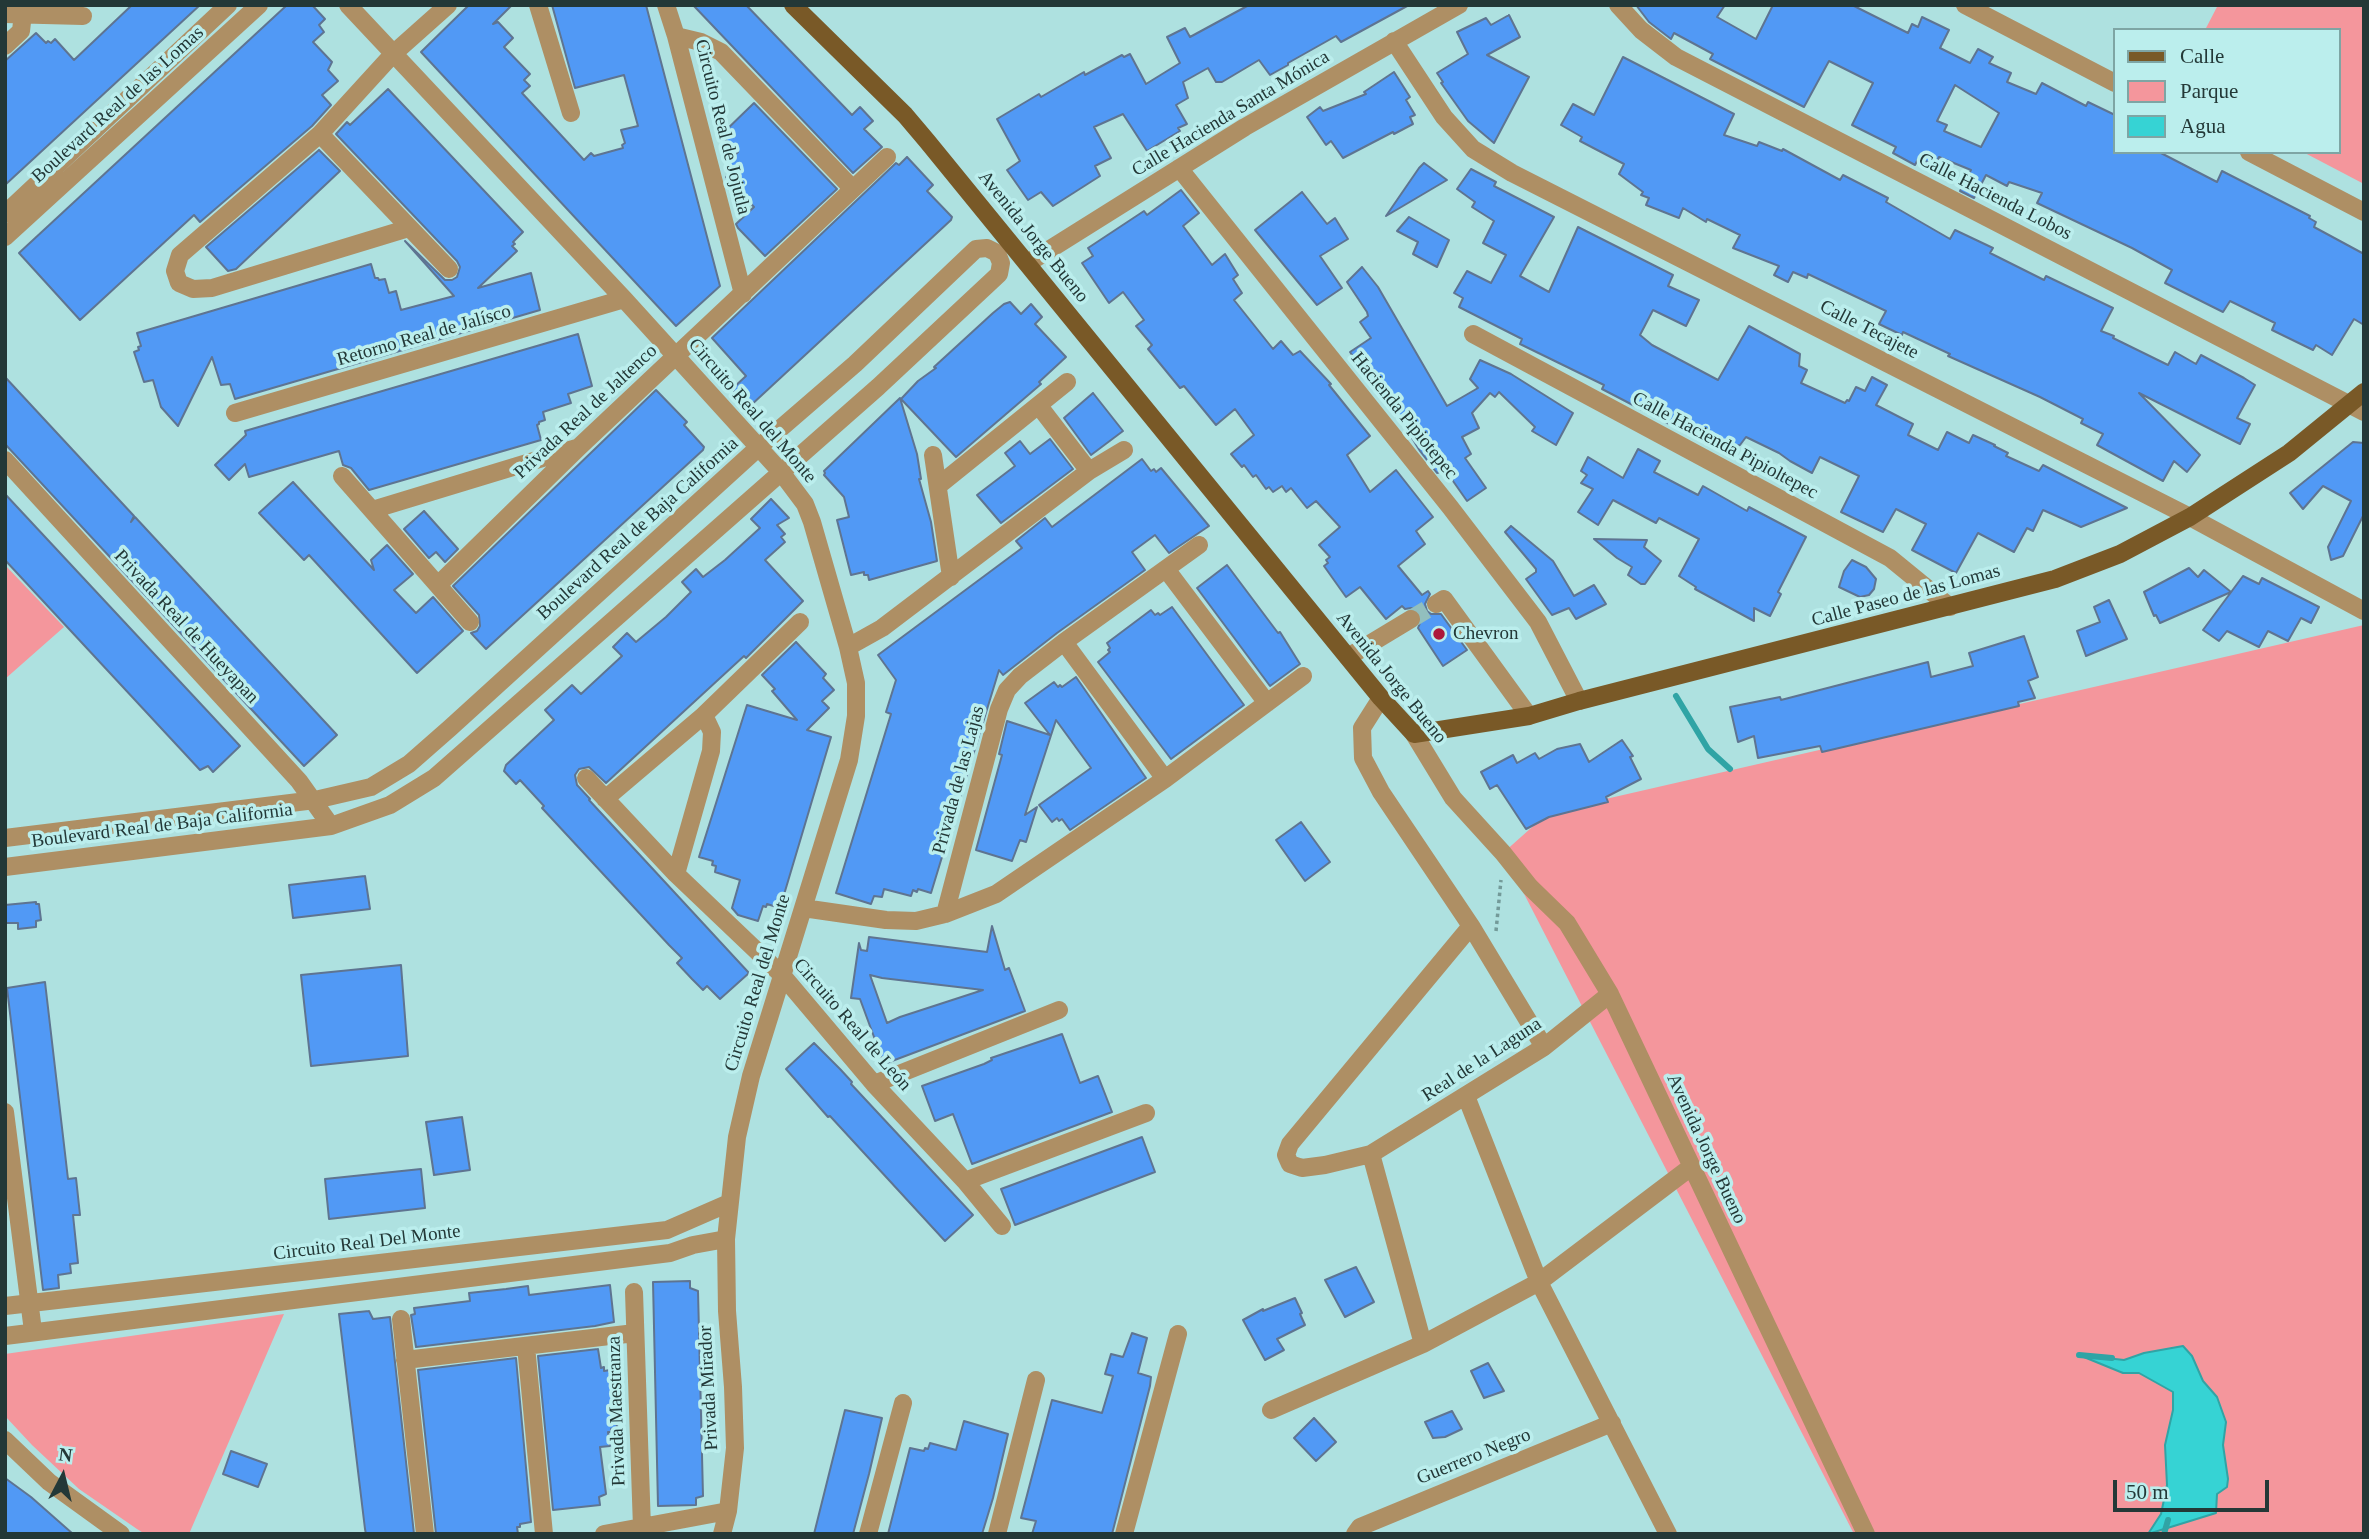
<!DOCTYPE html>
<meta charset="utf-8">
<style>
body{margin:0}
#map{position:relative;width:2369px;height:1539px;overflow:hidden;background:#aee1e0;font-family:"Times New Roman",serif}
canvas{display:block}
.frame{position:absolute;inset:0;border:7px solid #233837;pointer-events:none}
.legend{position:absolute;left:2113px;top:28px;width:228px;height:126px;box-sizing:border-box;background:#bbeeed;border:2px solid #7ea5a4;margin:0;padding:9px 12px;list-style:none;font-size:21px;color:#233837}
.legend li{display:flex;align-items:center;gap:14px;height:35px}
.legend b{width:35px;border:2px solid #7ea5a4}
.north{position:absolute;left:28px;top:1441px;width:70px;height:70px;-webkit-text-stroke:5px #bbeeed;paint-order:stroke;rotate:7deg;font-size:19px;font-weight:700;line-height:28px;text-align:center;color:#233837}
.north::after{content:'';display:block;margin:auto;width:24px;height:32px;background:#233837;clip-path:polygon(50% 0,100% 100%,50% 72%,0 100%)}
.scale{position:absolute;left:2113px;top:1480px;width:156px;height:32px;box-sizing:border-box;border:4px solid #233837;border-top:0;padding-left:9px;font-size:21px;line-height:24px;white-space:nowrap;color:#233837;-webkit-text-stroke:5px #bbeeed;paint-order:stroke}
</style>
<div id="map">
<canvas width="2369" height="1539"></canvas>
<div class="frame"></div>
<ul class="legend">
<li><b style="height:9px;background:#795927"></b>Calle</li>
<li><b style="height:19px;background:#f4969c"></b>Parque</li>
<li><b style="height:19px;background:#36d3d4"></b>Agua</li>
</ul>
<div class="north">N</div>
<div class="scale">50 m</div>
</div>
<script>
const c = document.querySelector('canvas').getContext('2d');
c.lineJoin = 'round';
function fillPath(path, color) {
  c.fillStyle = color;
  c.fill(path, 'evenodd');
}
function shape(rows) {
  const path = new Path2D();
  for (const r of rows) {
    path.moveTo(r[0], r[1]);
    for (let i = 2; i < r.length; i += 2) path.lineTo(r[i], r[i + 1]);
  }
  return path;
}
function trace(path, color, width, dash) {
  c.strokeStyle = color;
  c.lineWidth = width;
  c.lineCap = dash ? 'butt' : 'round';
  c.setLineDash(dash || []);
  c.stroke(path);
}
function label(font, color, halo, rows, align = 'center') {
  c.font = font + ' "Times New Roman",serif';
  c.lineWidth = 7;
  c.setLineDash([]);
  c.textBaseline = 'middle';
  c.strokeStyle = halo;
  c.fillStyle = color;
  for (const [text, x, y, turn = 0] of rows) {
    c.save();
    c.translate(x, y);
    c.rotate((+turn || 0) * Math.PI / 180);
    c.textAlign = isNaN(turn) ? turn : align;
    if (halo) c.strokeText(text, 0, 0);
    c.fillText(text, 0, 0);
    c.restore();
  }
}
const green = shape([
 [2218,5,2364,5,2364,184,2303,152,2339,152,2339,30,2205,30],
 [5,565,64,627,5,679],
 [2364,625,2364,1534,1854,1534,1503,853,1549,812],
 [284,1314,189,1534,145,1534,137,1529,79,1489,32,1445,5,1416,5,1354]
]);
const water = shape([
 [2183,1346,2192,1356,2203,1381,2217,1397,2226,1422,2223,1445,2228,1479,2227,1487,2217,1494,2216,1513,2148,1534,2161,1514,2167,1485,2165,1445,2173,1410,2173,1392,2139,1373,2123,1373,2079,1355,2124,1360,2144,1353,2183,1346]
]);
const stream = shape([
 [1676,696,1708,749,1730,769],
 [2079,1355,2112,1358],
 [2164,1534,2168,1520]
]);
const building = shape([
 [132,5,200,5,5,185,5,61,36,33,46,43,48,41,51,43,55,39,74,60,132,5],
 [287,5,312,5,325,19,319,25,324,32,313,42,332,62,328,70,338,81,322,95,331,105,312,126,200,222,194,215,80,320,19,253,287,5],
 [469,5,512,5,493,24,498,22,513,38,504,47,530,74,524,80,530,86,522,93,584,160,591,153,594,156,623,148,622,145,625,143,621,130,638,126,624,75,575,88,552,5,646,5,720,286,676,326,421,52,469,5],
 [693,5,746,5,852,115,860,107,873,121,864,129,882,147,853,173,693,5],
 [1249,5,1409,5,1341,42,1336,36,1288,63,1288,65,1270,75,1259,60,1222,82,1216,82,1208,68,1183,82,1188,98,1176,105,1187,124,1178,128,1180,131,1147,151,1123,114,1094,127,1111,158,1095,166,1100,176,1053,206,1041,192,1028,200,1007,170,1020,161,997,119,1039,94,1041,97,1084,72,1085,75,1122,55,1124,57,1130,54,1146,84,1180,63,1167,37,1185,28,1190,37,1249,5],
 [1636,5,1725,5,1717,17,1756,39,1773,5,1852,5,1908,33,1912,24,1918,27,1922,17,1949,30,1940,48,1970,63,1978,49,1993,57,1989,63,2011,73,2007,82,2036,94,2042,83,2086,106,2088,102,2115,115,2115,152,2159,152,2217,182,2222,171,2310,216,2309,218,2316,222,2314,227,2364,254,2364,325,2354,319,2332,355,2316,345,2313,350,2272,330,2275,323,2230,301,2223,312,2165,283,2172,270,2132,248,2037,203,2042,193,2009,182,2007,186,1986,175,1974,198,1960,191,1971,170,1939,157,1936,164,1918,159,1915,165,1893,153,1896,147,1852,125,1873,83,1829,61,1804,107,1710,59,1713,54,1674,33,1671,39,1649,22,1636,5],
 [1955,85,1999,113,1981,147,1944,131,1947,125,1937,121,1955,85],
 [1509,15,1520,37,1487,55,1529,77,1494,143,1468,121,1441,83,1443,82,1437,73,1468,54,1457,32,1486,18,1491,25,1509,15],
 [1623,57,1734,114,1724,135,1757,146,1759,142,1782,151,1783,149,1840,180,1843,175,1888,198,1886,202,1950,239,1955,230,1993,248,1990,253,2044,280,2046,276,2113,308,2101,331,2114,336,2113,338,2168,365,2175,352,2196,364,2201,355,2244,378,2255,385,2237,418,2250,424,2240,444,2139,393,2200,455,2187,472,2174,461,2163,481,2097,445,2103,434,2081,423,2083,419,2040,397,1948,356,1950,354,1903,332,1902,335,1879,324,1886,311,1808,274,1807,278,1793,272,1788,282,1774,275,1779,266,1733,248,1740,235,1707,219,1706,222,1683,208,1679,218,1646,205,1649,198,1641,195,1643,192,1619,174,1624,164,1580,141,1582,137,1561,125,1573,104,1594,115,1623,57],
 [1394,72,1410,97,1406,100,1415,115,1410,117,1413,124,1394,134,1393,132,1343,158,1331,141,1326,145,1307,117,1320,107,1323,111,1366,94,1364,92,1394,72],
 [388,89,523,232,513,242,515,244,512,246,517,251,478,288,531,273,540,310,235,399,230,384,221,385,212,357,178,426,161,407,153,380,144,382,134,352,139,350,138,347,141,346,137,333,371,264,375,278,378,278,379,280,385,279,389,293,396,291,401,310,454,296,405,241,445,280,452,280,457,277,460,267,457,261,336,134,347,122,350,125,388,89],
 [754,103,837,189,765,256,738,228,736,224,754,207,726,177,732,171,726,164,738,152,721,135,754,103],
 [319,150,340,171,236,269,228,271,206,247,319,150],
 [907,157,933,185,927,191,952,217,951,220,749,407,732,389,746,376,712,338,896,163,899,165,907,157],
 [1424,163,1447,180,1386,216,1419,168,1424,163],
 [1471,169,1496,182,1494,186,1554,217,1520,276,1549,292,1578,227,1673,275,1668,286,1699,300,1686,326,1653,310,1640,335,1652,345,1718,380,1749,326,1800,354,1799,366,1807,370,1801,383,1845,403,1847,400,1849,401,1856,387,1865,391,1872,377,1887,385,1876,405,1913,424,1908,435,1938,450,1947,432,1969,443,1973,435,1995,445,1994,446,2008,453,2006,456,2039,471,2043,465,2127,508,2081,527,2043,510,2033,531,2027,528,2014,552,1978,533,1956,573,1912,550,1926,524,1896,509,1883,532,1841,512,1859,476,1820,457,1812,473,1790,461,1779,453,1746,437,1740,445,1735,446,1731,456,1602,389,1604,385,1520,344,1522,339,1459,307,1463,298,1454,293,1467,271,1491,283,1506,255,1483,243,1494,221,1472,207,1475,202,1457,189,1471,169],
 [1181,190,1199,213,1183,226,1212,265,1225,254,1238,275,1233,279,1242,293,1234,300,1273,349,1281,341,1293,355,1300,351,1331,384,1329,385,1370,436,1347,455,1370,492,1396,470,1433,517,1416,531,1425,544,1398,566,1422,595,1428,591,1430,594,1425,604,1427,611,1431,614,1441,614,1467,650,1443,666,1418,628,1422,618,1417,609,1411,608,1405,609,1402,606,1386,619,1360,587,1346,597,1324,566,1328,563,1326,560,1330,557,1319,545,1340,527,1316,501,1307,508,1291,488,1286,492,1282,486,1273,492,1269,487,1266,489,1256,475,1253,477,1244,465,1242,467,1231,454,1254,435,1235,409,1216,425,1184,386,1180,388,1148,349,1152,345,1136,326,1144,320,1123,292,1109,303,1082,263,1093,256,1088,248,1144,211,1147,215,1181,190],
 [1302,192,1327,224,1335,218,1348,239,1320,256,1342,288,1317,305,1255,230,1302,192],
 [1409,217,1449,240,1437,267,1413,254,1418,242,1397,231,1409,217],
 [1362,267,1378,287,1447,406,1478,388,1470,379,1480,360,1511,374,1573,413,1556,445,1532,431,1535,427,1499,392,1495,397,1490,393,1472,413,1479,428,1462,437,1471,454,1465,458,1486,488,1467,501,1446,471,1437,473,1420,451,1391,404,1387,406,1350,352,1371,338,1360,322,1368,316,1367,312,1347,282,1362,267],
 [1010,302,1021,314,1031,304,1042,317,1035,324,1066,357,1039,382,1041,384,956,457,901,399,918,381,936,368,934,367,993,313,1004,304,1010,302],
 [578,334,592,386,568,394,571,403,543,412,545,420,539,422,539,424,537,425,541,440,369,490,351,468,343,465,339,451,249,477,245,464,229,480,215,465,246,435,245,431,578,334],
 [5,377,134,516,131,522,135,517,337,735,304,766,5,444,5,377],
 [656,390,687,422,684,425,704,447,703,450,486,649,471,633,477,631,480,626,479,615,453,586,656,390],
 [1093,393,1123,431,1091,455,1064,418,1093,393],
 [900,398,917,454,921,479,919,479,931,522,937,561,869,580,868,575,864,575,864,572,851,575,837,520,849,517,844,497,824,475,825,473,824,471,900,398],
 [1050,439,1073,469,1001,523,977,495,1015,466,1005,453,1020,441,1030,454,1050,439],
 [2353,442,2364,443,2364,514,2343,556,2331,560,2328,547,2351,501,2323,486,2303,509,2290,493,2353,442],
 [1638,449,1660,461,1654,472,1698,495,1703,486,1747,511,1749,507,1806,537,1778,592,1781,594,1770,616,1754,608,1754,621,1695,589,1696,587,1679,576,1699,539,1659,518,1656,523,1613,500,1598,525,1578,512,1593,489,1581,483,1587,475,1581,471,1588,457,1623,478,1638,449],
 [1142,459,1151,471,1154,469,1156,472,1161,468,1209,526,1169,553,1155,535,1132,552,1145,570,1057,633,1003,675,999,670,931,893,918,889,917,892,913,890,911,896,884,889,882,897,874,896,871,904,836,893,891,714,886,712,896,680,878,655,1022,548,1016,541,1045,518,1052,527,1142,459],
 [293,482,374,570,371,560,387,545,413,574,394,590,416,613,433,597,463,631,417,673,309,555,304,560,259,513,293,482],
 [5,494,240,746,213,772,208,766,200,770,5,560,5,494],
 [771,499,789,518,777,525,785,534,781,537,785,542,765,560,803,601,746,658,744,656,606,783,589,767,579,769,575,775,577,785,590,799,589,800,749,973,720,999,707,986,703,990,692,979,677,963,682,958,669,945,542,808,544,806,520,780,516,784,504,771,506,765,554,720,545,710,572,685,581,694,622,656,613,647,627,633,636,642,666,617,691,592,682,582,696,569,703,577,725,560,760,528,751,519,771,499],
 [424,511,458,549,445,562,436,552,429,558,404,529,424,511],
 [1511,526,1553,561,1574,596,1594,585,1606,604,1576,619,1569,608,1552,615,1526,579,1536,572,1536,569,1505,532,1511,526],
 [1594,539,1647,540,1644,547,1661,561,1645,584,1641,584,1628,575,1632,567,1617,558,1594,539],
 [1852,560,1866,567,1876,579,1874,589,1869,595,1860,597,1839,587,1844,571,1852,560],
 [1227,565,1278,633,1280,632,1300,664,1270,686,1197,588,1227,565],
 [2189,568,2198,577,2204,570,2231,592,2160,623,2156,615,2154,616,2144,592,2189,568],
 [2243,576,2259,584,2262,578,2319,607,2311,623,2301,618,2288,641,2268,631,2259,647,2227,631,2219,641,2203,630,2243,576],
 [2109,600,2127,639,2086,656,2077,631,2100,622,2094,607,2109,600],
 [1172,607,1244,705,1171,759,1098,662,1110,652,1108,650,1110,648,1107,643,1151,610,1155,615,1158,613,1160,615,1172,607],
 [2024,636,2038,677,2028,681,2035,698,2018,702,2019,706,1822,752,1820,746,1758,758,1754,736,1738,742,1730,707,1780,697,1781,700,1928,662,1931,677,1973,666,1969,653,2024,636],
 [796,642,826,674,823,678,834,690,822,701,829,708,807,730,831,737,780,908,767,904,766,907,763,906,758,921,738,915,732,908,740,880,715,872,716,866,712,865,713,861,699,857,747,705,797,720,772,691,775,689,762,675,796,642],
 [1076,677,1146,778,1070,830,1062,819,1059,821,1057,818,1052,822,1039,805,1091,768,1056,720,1025,815,1037,807,1026,842,1020,840,1012,861,976,850,1002,755,999,754,1007,721,1050,735,1025,703,1054,682,1058,687,1060,685,1062,687,1076,677],
 [1622,740,1633,756,1630,757,1641,779,1606,797,1608,802,1549,817,1526,829,1497,785,1490,789,1481,772,1513,755,1517,763,1535,753,1539,759,1557,749,1580,744,1589,762,1622,740],
 [1301,822,1330,862,1305,881,1276,840,1301,822],
 [365,876,370,909,293,918,289,885,365,876],
 [36,902,36,904,39,904,41,920,36,921,36,927,18,929,18,923,5,923,5,905,36,902],
 [992,926,1005,970,1009,968,1025,1011,884,1064,860,999,851,998,859,943,861,950,867,951,869,937,987,952,992,926],
 [870,975,882,978,983,990,900,1017,887,1023,870,975],
 [401,965,408,1056,311,1066,301,975,401,965],
 [45,982,68,1179,76,1178,80,1215,73,1215,78,1263,70,1264,71,1273,58,1275,59,1288,43,1290,7,988,45,982],
 [1062,1034,1080,1083,1098,1076,1112,1112,972,1164,953,1114,935,1121,922,1086,984,1064,992,1060,991,1058,1062,1034],
 [814,1043,840,1069,852,1082,851,1084,973,1215,945,1241,830,1116,828,1117,786,1069,814,1043],
 [462,1117,470,1170,434,1175,426,1122,462,1117],
 [1142,1137,1155,1172,1015,1225,1001,1189,1142,1137],
 [421,1169,425,1208,329,1219,325,1179,421,1169],
 [1356,1267,1374,1302,1345,1317,1325,1280,1356,1267],
 [690,1281,690,1288,698,1291,703,1496,696,1498,696,1505,658,1506,653,1282,690,1281],
 [610,1285,614,1322,595,1326,416,1347,411,1315,415,1314,414,1308,470,1301,469,1293,506,1289,528,1286,529,1295,610,1285],
 [1295,1298,1302,1313,1300,1314,1305,1325,1277,1339,1284,1350,1265,1360,1243,1320,1263,1309,1263,1311,1295,1298],
 [369,1311,373,1319,390,1317,414,1534,366,1534,365,1529,339,1314,369,1311],
 [1132,1333,1147,1338,1138,1373,1151,1377,1150,1386,1112,1534,1032,1534,1036,1521,1021,1518,1052,1400,1102,1413,1113,1376,1105,1374,1111,1354,1123,1357,1132,1333],
 [598,1349,601,1368,604,1367,604,1371,610,1370,617,1428,611,1429,611,1432,608,1432,610,1446,600,1447,606,1494,599,1497,600,1505,553,1510,538,1356,598,1349],
 [516,1358,531,1522,520,1524,520,1527,517,1527,518,1534,436,1534,418,1370,516,1358],
 [1488,1363,1504,1391,1484,1398,1471,1371,1488,1363],
 [845,1410,882,1418,869,1474,853,1534,814,1534,845,1410],
 [1452,1411,1462,1429,1445,1437,1433,1438,1425,1422,1452,1411],
 [1314,1418,1336,1442,1316,1461,1294,1438,1314,1418],
 [964,1421,1008,1434,993,1498,982,1534,888,1534,910,1448,924,1451,925,1448,928,1449,930,1443,956,1450,964,1421],
 [231,1451,267,1464,258,1487,223,1474,231,1451],
 [5,1478,31,1497,73,1534,5,1534,5,1478]
]);
const minorTunnel = shape([
 [1411,619,1436,604]
]);
const path = shape([
 [1496,931,1501,880]
]);
const minor = shape([
 [348,5,624,299,781,472,805,504,812,522,848,647,856,683,856,716,849,760,751,1076,737,1137,726,1239,727,1311,733,1387,735,1448,728,1511,722,1534],
 [538,5,571,113],
 [666,5,676,36,743,294],
 [1618,5,1641,30,1676,57,2364,412],
 [1965,5,2115,83],
 [5,14,83,16],
 [676,36,701,42,721,52,852,188],
 [1394,41,1444,117,1473,149,1512,173,2190,517,2364,611],
 [5,46,21,31,22,22,20,14],
 [320,134,449,269],
 [2249,152,2364,212],
 [1179,168,1450,507,1538,622,1579,701],
 [5,214,228,5],
 [409,228,212,288,193,289,179,283,175,271,180,255,320,134,393,54,448,5],
 [5,237,259,5],
 [1028,263,1245,127,1459,5],
 [1473,334,1890,558,1950,607],
 [1039,406,1089,471],
 [235,413,624,299],
 [933,455,951,577],
 [5,460,299,781,331,826],
 [342,476,470,622],
 [938,486,1067,382],
 [372,510,576,448],
 [1166,569,1267,703],
 [438,585,579,447,887,157],
 [1436,604,1444,599,1529,716],
 [1064,642,1165,779],
 [848,647,882,628,1089,471,1124,450],
 [1348,657,1411,619],
 [1381,698,1362,728,1363,758,1381,792,1471,926,1544,1047],
 [1414,734,1453,798,1503,853,1530,887,1567,923,1610,994,1866,1534],
 [586,778,676,874,782,975,874,1084,965,1181,1002,1226],
 [605,799,704,715,800,622],
 [5,838,315,800,371,787,409,764,450,728,759,447,855,364,976,249,987,248,997,253,1001,263,999,274,878,387,434,778,390,805,331,826,5,867],
 [676,874,711,751,712,732,704,715],
 [803,908,886,920,916,921,945,914,996,894,1165,779,1303,676],
 [945,914,999,709,1007,690,1020,676,1064,642,1199,545],
 [1471,926,1290,1144,1286,1155,1290,1164,1302,1168,1325,1165,1371,1154,1544,1047,1610,994],
 [874,1084,1059,1010],
 [1466,1096,1539,1282,1668,1534],
 [5,1112,33,1331],
 [1371,1154,1423,1344],
 [965,1181,1146,1113],
 [634,1292,642,1528],
 [5,1306,667,1230,729,1203],
 [401,1319,425,1534],
 [5,1336,670,1253,693,1245,726,1239],
 [526,1346,544,1534],
 [405,1360,635,1333],
 [1271,1410,1423,1344,1539,1282,1691,1167],
 [5,1440,49,1482,121,1534],
 [604,1534,728,1511],
 [868,1534,903,1403],
 [997,1534,1036,1380],
 [1124,1534,1178,1334],
 [1355,1534,1360,1527,1612,1423]
]);
const major = shape([
 [793,5,905,115,927,141,1381,698,1414,734,1529,716,1579,701,2055,579,2120,554,2190,517,2289,453,2364,392]
]);
const markers = [
 [1439,634,7,"#ad183b"]
];
const streetNames = [
 ["Boulevard Real de las Lomas",118,105,-42],
 ["Calle Hacienda Santa Mónica",1231,114,-31],
 ["Circuito Real de Jojutla",722,127,76],
 ["Calle Hacienda Lobos",1995,197,27],
 ["Avenida Jorge Bueno",1033,237,51],
 ["Calle Tecajete",1869,330,27],
 ["Retorno Real de Jalísco",424,336,-16],
 ["Circuito Real del Monte",752,411,49],
 ["Privada Real de Jaltenco",586,412,-43],
 ["Hacienda Pipiotepec",1404,416,51],
 ["Calle Hacienda Pipioltepec",1725,446,28],
 ["Boulevard Real de Baja California",638,529,-42],
 ["Calle Paseo de las Lomas",1906,596,-15],
 ["Privada Real de Hueyapan",186,627,47],
 ["Avenida Jorge Bueno",1391,678,51],
 ["Privada de las Lajas",959,780,-75],
 ["Boulevard Real de Baja California",162,826,-7],
 ["Circuito Real del Monte",758,983,-73],
 ["Circuito Real de León",852,1025,49],
 ["Real de la Laguna",1482,1060,-33],
 ["Avenida Jorge Bueno",1706,1149,65],
 ["Circuito Real Del Monte",367,1243,-7],
 ["Privada Mirador",709,1388,-93],
 ["Privada Maestranza",617,1411,-92],
 ["Guerrero Negro",1474,1457,-22]
];
const poiNames = [
 ["Chevron",1453,634]
];
fillPath(green, '#f4969c');
fillPath(water, '#36d3d4');
trace(water, '#30a4a5', 2);
trace(stream, '#30a4a5', 6);
fillPath(building, '#5199f5');
trace(building, '#5e7491', 2);
trace(minorTunnel, '#92bfbe', 18, [18, 9]);
trace(path, '#739a99', 3.5, [3.5, 3.5]);
trace(minor, '#ae8f64', 18);
trace(major, '#795927', 18);
for (const [x, y, r, color] of markers) {
  const dot = new Path2D();
  dot.arc(x, y, r, 0, 2 * Math.PI);
  c.fillStyle = color;
  c.fill(dot);
  trace(dot, '#bbeeed', 2.5);
}
label('19px', '#233837', '#bbeeed', streetNames);
label('19px', '#233837', '#bbeeed', poiNames, 'left');
</script>
